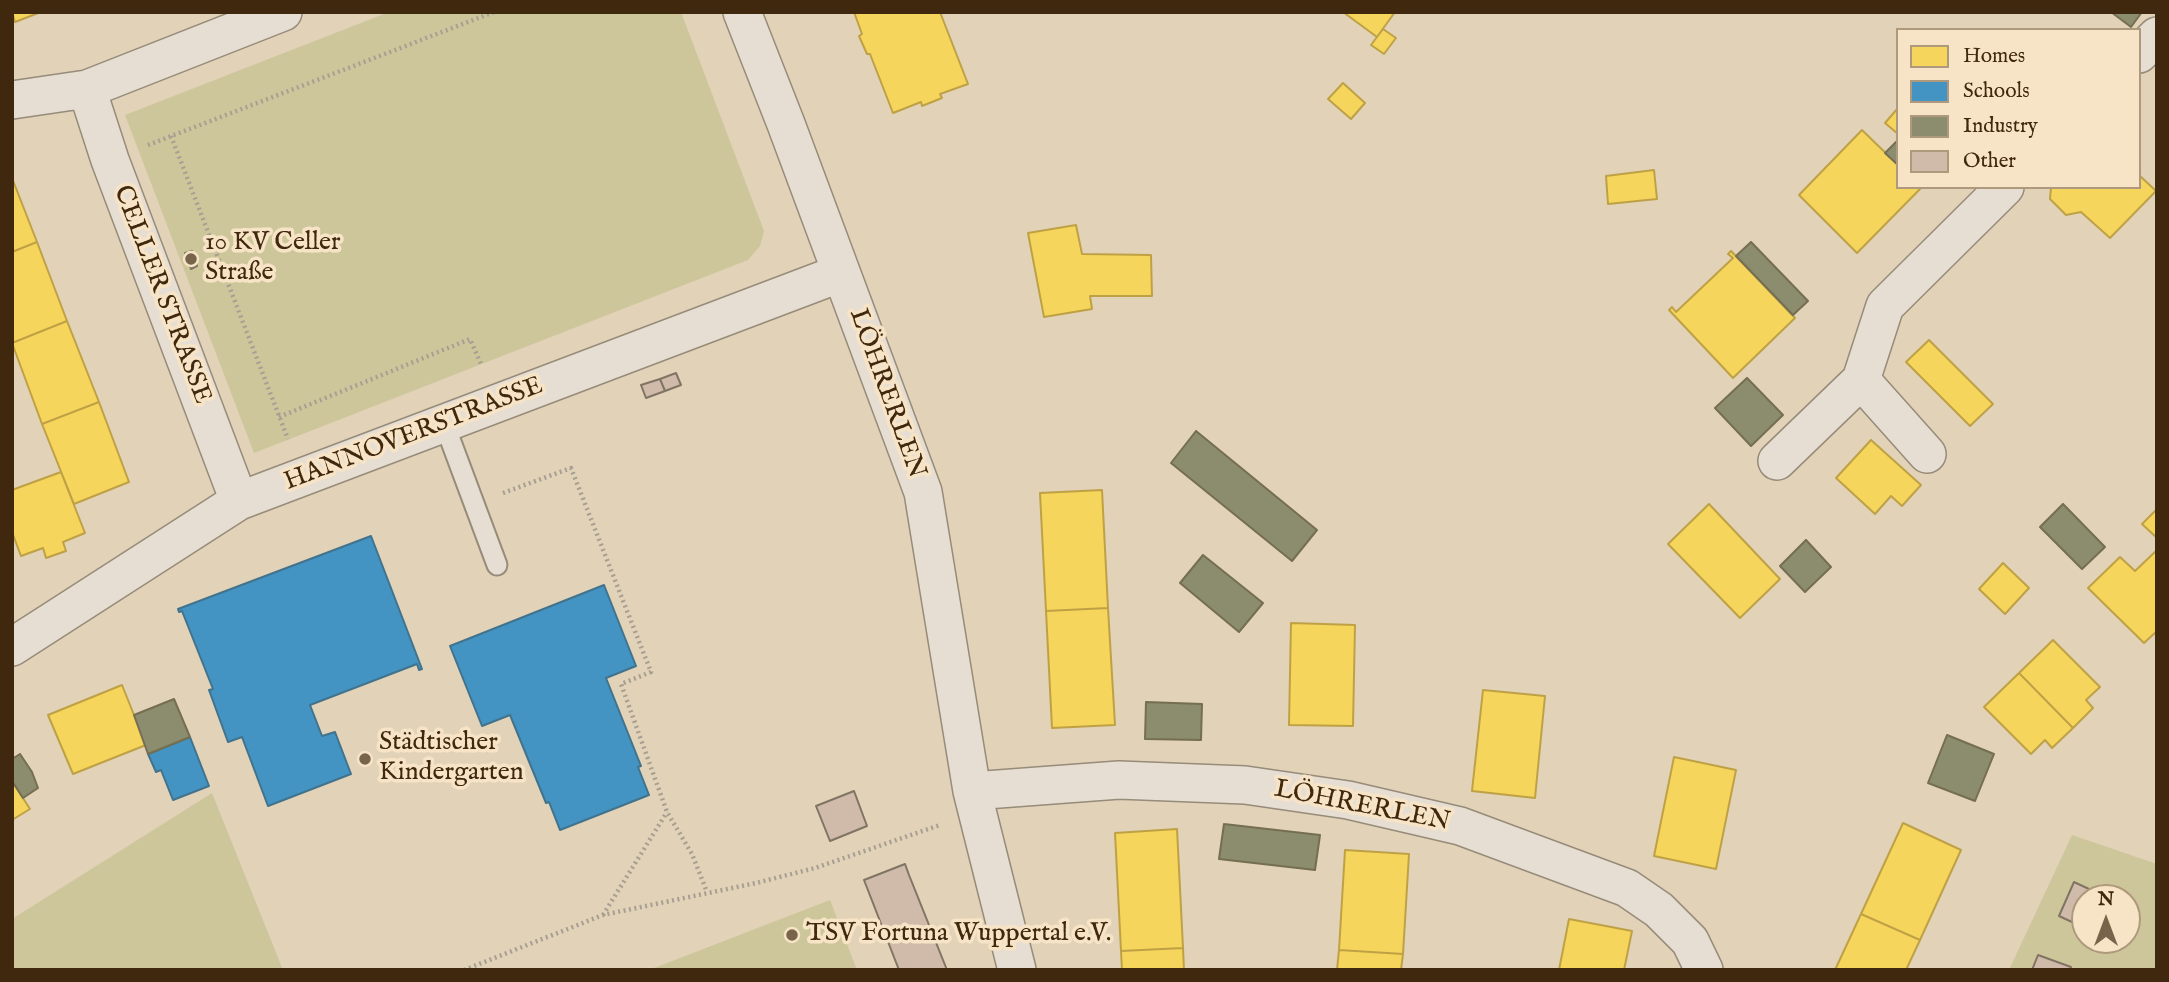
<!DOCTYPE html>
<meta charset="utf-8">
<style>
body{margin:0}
#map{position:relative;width:2169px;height:982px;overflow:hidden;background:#e1d2b8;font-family:"IM FELL English",serif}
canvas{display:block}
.frame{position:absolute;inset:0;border:14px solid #40280e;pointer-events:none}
.legend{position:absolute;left:1896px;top:28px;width:245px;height:161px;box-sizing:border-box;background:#f7e4c6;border:2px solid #ae997c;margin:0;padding:9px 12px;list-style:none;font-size:21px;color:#40280e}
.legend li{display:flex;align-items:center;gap:14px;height:35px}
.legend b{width:35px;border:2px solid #ae997c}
.north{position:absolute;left:2071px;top:884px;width:70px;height:70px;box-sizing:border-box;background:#f7e4c6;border:2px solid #ae997c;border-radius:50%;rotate:0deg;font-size:19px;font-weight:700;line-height:28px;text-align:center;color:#40280e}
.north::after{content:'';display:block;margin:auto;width:24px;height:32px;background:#78644a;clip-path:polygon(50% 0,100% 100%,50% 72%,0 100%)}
</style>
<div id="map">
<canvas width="2169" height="982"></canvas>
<div class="frame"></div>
<ul class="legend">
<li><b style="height:19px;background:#f6d55c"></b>Homes</li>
<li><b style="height:19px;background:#4393c3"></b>Schools</li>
<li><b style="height:19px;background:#8c8c6e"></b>Industry</li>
<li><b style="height:19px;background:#d0bbab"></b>Other</li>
</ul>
<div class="north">N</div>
</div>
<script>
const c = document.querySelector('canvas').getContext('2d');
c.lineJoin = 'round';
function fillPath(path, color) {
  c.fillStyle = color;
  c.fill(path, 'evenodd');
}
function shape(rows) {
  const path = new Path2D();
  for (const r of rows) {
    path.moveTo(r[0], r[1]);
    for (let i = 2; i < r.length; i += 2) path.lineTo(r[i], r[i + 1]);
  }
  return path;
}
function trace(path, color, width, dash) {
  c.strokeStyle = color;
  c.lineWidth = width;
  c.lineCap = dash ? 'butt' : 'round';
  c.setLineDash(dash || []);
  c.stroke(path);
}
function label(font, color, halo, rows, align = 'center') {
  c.font = font + ' "IM FELL English",serif';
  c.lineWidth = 7;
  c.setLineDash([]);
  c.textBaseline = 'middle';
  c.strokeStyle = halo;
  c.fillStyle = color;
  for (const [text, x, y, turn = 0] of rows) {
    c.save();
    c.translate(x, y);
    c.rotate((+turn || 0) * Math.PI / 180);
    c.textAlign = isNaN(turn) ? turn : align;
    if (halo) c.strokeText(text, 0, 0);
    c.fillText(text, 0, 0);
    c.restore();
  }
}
const green = shape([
 [389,12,681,12,764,231,760,246,748,260,254,453,125,115],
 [212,793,283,970,12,970,12,919],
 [2072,835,2157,864,2157,970,2009,970],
 [2085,898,2127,898,2127,940,2085,940],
 [830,900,857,970,649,970]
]);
const homes = shape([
 [12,12,41,12,15,22,12,12],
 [854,12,940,12,968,84,940,94,942,98,922,106,921,102,893,113,870,54,867,54,859,36,862,34,854,12],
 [1343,12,1395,12,1377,37,1343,12],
 [1383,29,1396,38,1384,54,1371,45,1383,29],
 [1343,83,1365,103,1351,119,1328,99,1343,83],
 [1898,108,1898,134,1885,123,1898,108],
 [1862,130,1898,165,1898,187,1921,188,1857,253,1799,195,1862,130],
 [1654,170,1657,199,1608,204,1606,176,1654,170],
 [2139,175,2156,191,2110,238,2081,212,2066,215,2050,199,2051,187,2139,187,2139,175],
 [12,178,37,242,12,252,12,178],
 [1076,225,1082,254,1151,255,1152,296,1090,296,1092,309,1044,317,1028,233,1076,225],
 [37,242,67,321,12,343,12,252,37,242],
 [1731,251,1795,318,1733,378,1669,310,1672,307,1676,312,1733,258,1728,254,1731,251],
 [67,321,99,402,42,424,12,343,67,321],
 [1929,340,1993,404,1970,426,1906,362,1929,340],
 [99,402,129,482,74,504,42,424,99,402],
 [1871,440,1921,485,1902,506,1891,496,1875,514,1836,478,1871,440],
 [61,472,85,533,63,542,66,551,46,558,43,548,21,556,12,532,12,490,61,472],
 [1102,490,1108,608,1046,611,1040,493,1102,490],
 [1709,504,1780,579,1740,618,1668,544,1709,504],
 [2157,509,2157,538,2142,524,2157,509],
 [2157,550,2157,631,2144,643,2088,588,2120,557,2135,571,2157,550],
 [2003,563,2029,588,2005,614,1979,589,2003,563],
 [1108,608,1115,725,1052,728,1046,611,1108,608],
 [1291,623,1355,625,1353,726,1289,725,1291,623],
 [2053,640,2100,687,2086,700,2093,708,2073,728,2019,673,2053,640],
 [2019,673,2073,728,2052,748,2045,740,2031,754,1984,707,2019,673],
 [122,685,146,745,73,774,48,715,122,685],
 [1483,690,1545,696,1535,798,1472,791,1483,690],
 [1674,757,1736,770,1716,869,1654,856,1674,757],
 [12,781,30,809,12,820,12,781],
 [1903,823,1961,850,1920,940,1861,914,1903,823],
 [1177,829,1183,948,1121,951,1115,833,1177,829],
 [1345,850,1409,854,1403,954,1339,950,1345,850],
 [1861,914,1920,940,1906,970,1835,970,1861,914],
 [1569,919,1632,931,1624,970,1559,970,1569,919],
 [1183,948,1184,970,1122,970,1121,951,1183,948],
 [1339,950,1403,954,1401,970,1337,970,1339,950]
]);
const schools = shape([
 [371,536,422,669,419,670,417,664,310,705,322,736,335,732,351,774,268,806,242,737,228,742,209,690,213,689,182,611,179,612,178,609,371,536],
 [604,585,636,666,606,678,641,766,638,767,649,795,560,830,549,802,546,803,510,715,482,726,450,646,604,585],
 [190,737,209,786,173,800,161,770,156,772,148,754,190,737]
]);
const industry = shape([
 [2111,12,2142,12,2131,27,2111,12],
 [1898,140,1898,165,1885,153,1898,140],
 [1751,242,1808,301,1793,315,1736,256,1751,242],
 [1747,378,1783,415,1751,446,1715,408,1747,378],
 [1196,431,1317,530,1292,561,1171,463,1196,431],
 [2063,504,2105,547,2082,569,2040,527,2063,504],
 [1806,540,1831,567,1805,592,1780,566,1806,540],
 [1203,555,1263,603,1239,632,1180,583,1203,555],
 [174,699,190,737,148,754,134,715,174,699],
 [1146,702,1202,704,1201,740,1145,739,1146,702],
 [1947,735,1994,754,1975,801,1928,783,1947,735],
 [20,754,32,772,38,788,23,798,12,781,12,759,20,754],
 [1224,824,1320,835,1315,870,1219,859,1224,824]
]);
const building = shape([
 [192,251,197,266,191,269,185,253,192,251],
 [676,373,681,385,665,391,660,379,676,373],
 [660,379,665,391,646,398,641,385,660,379],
 [854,791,867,826,830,841,816,806,854,791],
 [905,864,909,875,947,970,899,970,864,880,905,864],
 [2074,882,2104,896,2103,898,2085,898,2085,928,2059,916,2074,882],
 [2038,955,2071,967,2070,970,2032,970,2038,955]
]);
const path = shape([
 [171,136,288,439],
 [148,145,494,12],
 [279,417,470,339,481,364],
 [503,493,571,468,651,672,621,684,667,812,692,854,707,892],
 [603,915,667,812],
 [464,970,603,915,756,883,815,868,940,825]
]);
const service = shape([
 [444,423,497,565]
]);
const minor = shape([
 [742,12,786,124,923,492,972,791,1017,970],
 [2139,54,2157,36],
 [87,89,110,160,239,501],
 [12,100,87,89,283,12],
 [1861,380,1927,454],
 [1777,461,1861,380,1885,306,2005,187],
 [12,647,239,501,841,273],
 [972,791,1119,780,1245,785,1348,800,1460,826,1627,888,1659,910,1690,941,1704,970]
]);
const markers = [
 [191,259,7,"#78644a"],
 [365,759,7,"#78644a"],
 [792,935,7,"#78644a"]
];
const poiNames = [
 ["10 KV Celler",205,244],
 ["Straße",205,274],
 ["Städtischer",379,744],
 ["Kindergarten",379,774],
 ["TSV Fortuna Wuppertal e.V.",806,935]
];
const streetNames = [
 ["CELLER STRASSE",161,295,69],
 ["LÖHRERLEN",886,394,70],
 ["HANNOVERSTRASSE",414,435,-21],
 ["LÖHRERLEN",1362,807,11]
];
fillPath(green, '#cec69b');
fillPath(homes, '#f6d55c');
trace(homes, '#bfa145', 2);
fillPath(schools, '#4393c3');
trace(schools, '#42738d', 2);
fillPath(industry, '#8c8c6e');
trace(industry, '#756e51', 2);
fillPath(building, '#d0bbab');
trace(building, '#807463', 2);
trace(service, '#978b79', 23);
trace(minor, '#978b79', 40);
trace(path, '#a89f93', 4.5, [2, 3.5]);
trace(service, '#e6ded2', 19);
trace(minor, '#e6ded2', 37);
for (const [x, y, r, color] of markers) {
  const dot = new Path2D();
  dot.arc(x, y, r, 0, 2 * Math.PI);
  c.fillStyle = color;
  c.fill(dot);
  trace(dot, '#f7e4c6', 2.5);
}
label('26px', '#40280e', '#f7e4c6', poiNames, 'left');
label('26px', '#40280e', '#f7e4c6', streetNames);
</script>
